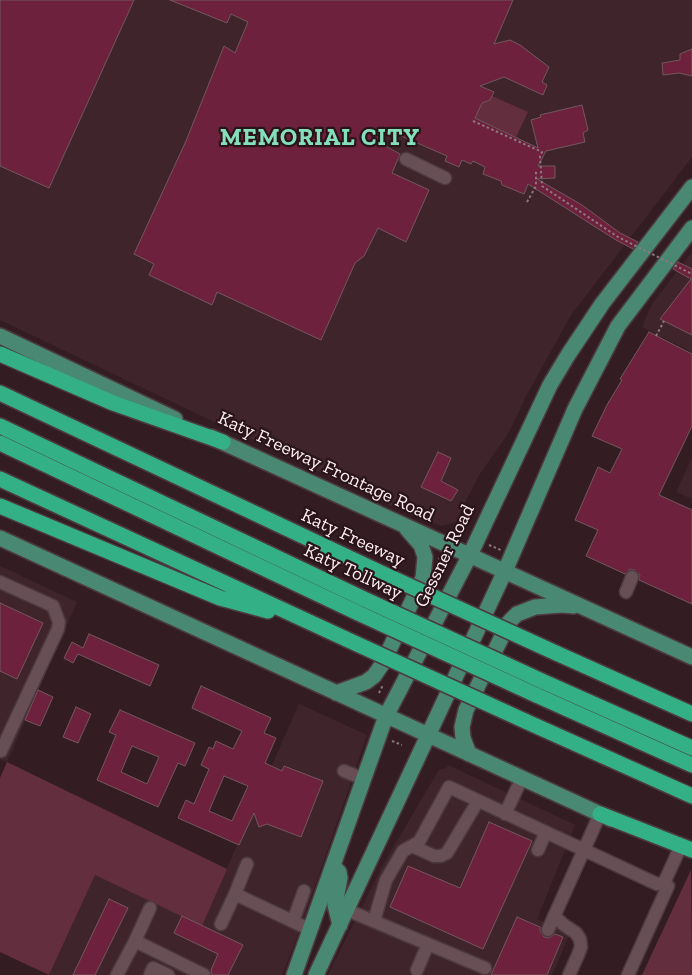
<!DOCTYPE html>
<style>
body{margin:0}
canvas{display:block;background:#331d23}
</style>
<canvas width="692" height="975"></canvas>
<script>
const c = document.querySelector('canvas').getContext('2d');
c.lineJoin = 'round';
function fillPath(path, color) {
  c.fillStyle = color;
  c.fill(path, 'evenodd');
}
function shape(rows) {
  const path = new Path2D();
  for (const r of rows) {
    path.moveTo(r[0], r[1]);
    for (let i = 2; i < r.length; i += 2) path.lineTo(r[i], r[i + 1]);
  }
  return path;
}
function trace(path, color, width, dash) {
  c.strokeStyle = color;
  c.lineWidth = width;
  c.lineCap = dash ? 'butt' : 'round';
  c.setLineDash(dash || []);
  c.stroke(path);
}
function label(font, color, halo, rows, align = 'center') {
  c.font = font + ' "Zilla Slab",serif';
  c.lineWidth = 4.5;
  c.setLineDash([]);
  c.textBaseline = 'middle';
  c.strokeStyle = halo;
  c.fillStyle = color;
  for (const [text, x, y, turn = 0] of rows) {
    c.save();
    c.translate(x, y);
    c.rotate((+turn || 0) * Math.PI / 180);
    c.textAlign = isNaN(turn) ? turn : align;
    if (halo) c.strokeText(text, 0, 0);
    c.fillText(text, 0, 0);
    c.restore();
  }
}
const built = shape([
 [0,0,692,0,692,157,571,315,525,398,509,432,479,475,455,522,442,526,404,512,0,320],
 [692,252,692,352,642,327,652,304],
 [692,458,692,499,676,492],
 [0,566,77,602,7,762,0,759],
 [299,704,367,735,298,935,282,975,49,975,95,875,202,925],
 [448,765,575,825,537,919,570,933,552,975,328,975,384,863,439,770,446,768]
]);
const green = shape([
 [492,96,528,112,516,137,475,118,482,103,490,100],
 [7,762,227,869,202,926,95,875,49,975,0,952,0,778],
 [691,870,692,975,642,975]
]);
const building = shape([
 [0,0,134,0,49,188,0,166,0,0],
 [170,0,513,0,494,44,510,40,520,45,549,67,542,82,547,85,543,95,504,77,480,86,494,92,490,100,482,103,475,118,538,148,531,120,541,117,540,115,582,105,588,130,583,133,585,142,546,151,538,166,555,166,555,178,537,179,582,205,620,233,638,242,633,249,616,240,528,184,524,194,502,185,501,181,483,174,485,167,473,161,471,164,462,160,459,167,445,161,447,156,383,128,376,141,400,154,392,173,429,190,406,242,378,228,364,256,355,263,321,340,217,292,212,305,149,275,154,264,134,254,186,141,224,46,235,53,248,22,231,14,227,23,170,0],
 [692,49,692,76,679,73,663,75,662,63,680,60,680,54,692,49],
 [678,262,692,269,692,335,660,319,691,279,673,269,678,262],
 [649,332,692,354,692,426,659,495,692,510,692,604,639,580,640,575,635,570,630,569,625,574,586,556,598,530,575,520,598,467,610,473,622,449,592,436,607,405,622,380,620,379,649,332],
 [438,452,451,458,441,481,458,490,451,501,421,487,438,452],
 [0,603,43,623,17,679,0,671,0,603],
 [89,634,159,665,150,686,78,654,73,663,64,658,72,642,83,648,89,634],
 [201,686,271,718,264,733,276,738,265,763,282,771,284,766,323,781,301,837,267,824,259,827,254,813,239,845,178,818,186,800,194,804,209,769,201,765,209,747,213,749,216,741,233,749,242,731,192,708,201,686],
 [224,776,248,786,232,821,209,811,224,776],
 [38,690,53,697,40,726,25,720,38,690],
 [76,707,91,714,78,743,63,737,76,707],
 [120,710,195,743,185,766,178,763,158,807,97,780,116,735,109,732,120,710],
 [132,746,159,757,147,784,121,772,132,746],
 [489,822,532,841,483,949,390,907,408,866,460,888,489,822],
 [109,899,128,908,95,975,73,975,109,899],
 [182,916,243,945,228,975,212,975,211,970,218,954,174,933,182,916],
 [517,917,540,927,540,931,544,937,549,938,555,934,563,937,547,975,491,975,517,917]
]);
const path = shape([
 [527,202,536,186,536,171],
 [656,336,664,321],
 [489,545,501,550],
 [437,564,440,557],
 [379,693,383,685],
 [392,741,402,745]
]);
const minor = shape([
 [406,159,445,178],
 [0,582,53,606,59,622,58,629,1,751,0,751],
 [626,592,632,577],
 [344,771,364,779],
 [505,814,522,778],
 [412,846,434,856,441,856,447,853,478,801],
 [538,850,546,832],
 [235,894,247,864],
 [347,910,485,968],
 [554,916,564,925,576,933,580,939,581,947,578,955,569,975],
 [293,921,304,891],
 [374,921,386,880,403,851,419,842,449,787,657,884,664,883,679,850],
 [221,924,235,894,311,930],
 [548,930,600,814],
 [135,941,150,908],
 [417,970,428,944],
 [117,975,135,941,204,975],
 [150,975,153,968,168,975],
 [628,975,668,886,664,883]
]);
const major = shape([
 [0,336,175,419],
 [211,437,692,657],
 [0,538,611,819],
 [336,693,366,682,374,676,383,663,423,578,425,557,421,545,407,529],
 [469,754,463,738,462,727,466,710,509,622,517,614,535,607,562,605,574,606],
 [333,866,339,872,340,878,335,905,340,925],
 [294,975,386,716,470,555,550,385,568,355,602,304,692,187],
 [316,975,505,571,575,409,618,326,692,228]
]);
const highway = shape([
 [0,354,113,403,223,442],
 [0,393,377,571],
 [0,426,364,599],
 [0,443,358,613],
 [0,479,346,639],
 [0,506,220,598,268,611],
 [556,653,692,714],
 [542,681,692,748],
 [536,695,692,765],
 [525,721,692,796],
 [600,814,692,850]
]);
const pathBridge = shape([
 [473,121,542,152,540,156,542,186,618,237,692,274]
]);
const highwayBridge = shape([
 [377,571,556,653],
 [364,599,542,681],
 [358,613,536,695],
 [346,639,525,721]
]);
const streetNames = [
 ["Katy Freeway Frontage Road",326,467,25],
 ["Katy Freeway",353,538,25],
 ["Gessner Road",445,556,-64],
 ["Katy Tollway",353,572,25]
];
const districtNames = [
 ["MEMORIAL CITY",320,138]
];
fillPath(built, '#40242c');
fillPath(green, '#632f3f');
fillPath(building, '#6e213d');
trace(building, '#71585e', 1);
trace(minor, '#4c3a3f', 15);
trace(major, '#4c3a3f', 18);
trace(highway, '#4c3a3f', 18);
trace(path, '#8b797d', 2, [2.5, 2.5]);
trace(minor, '#684e55', 12);
trace(major, '#498973', 15);
trace(highway, '#34b087', 15);
trace(highwayBridge, '#4c3a3f', 18, []);
trace(pathBridge, '#8b797d', 2, [2.5, 2.5]);
trace(highwayBridge, '#34b087', 15);
label('19px', '#feeff2', '#29141a', streetNames);
c.letterSpacing = '1px';
label('bold 24px', '#86dfbc', '#29141a', districtNames);
c.letterSpacing = '0px';
</script>
